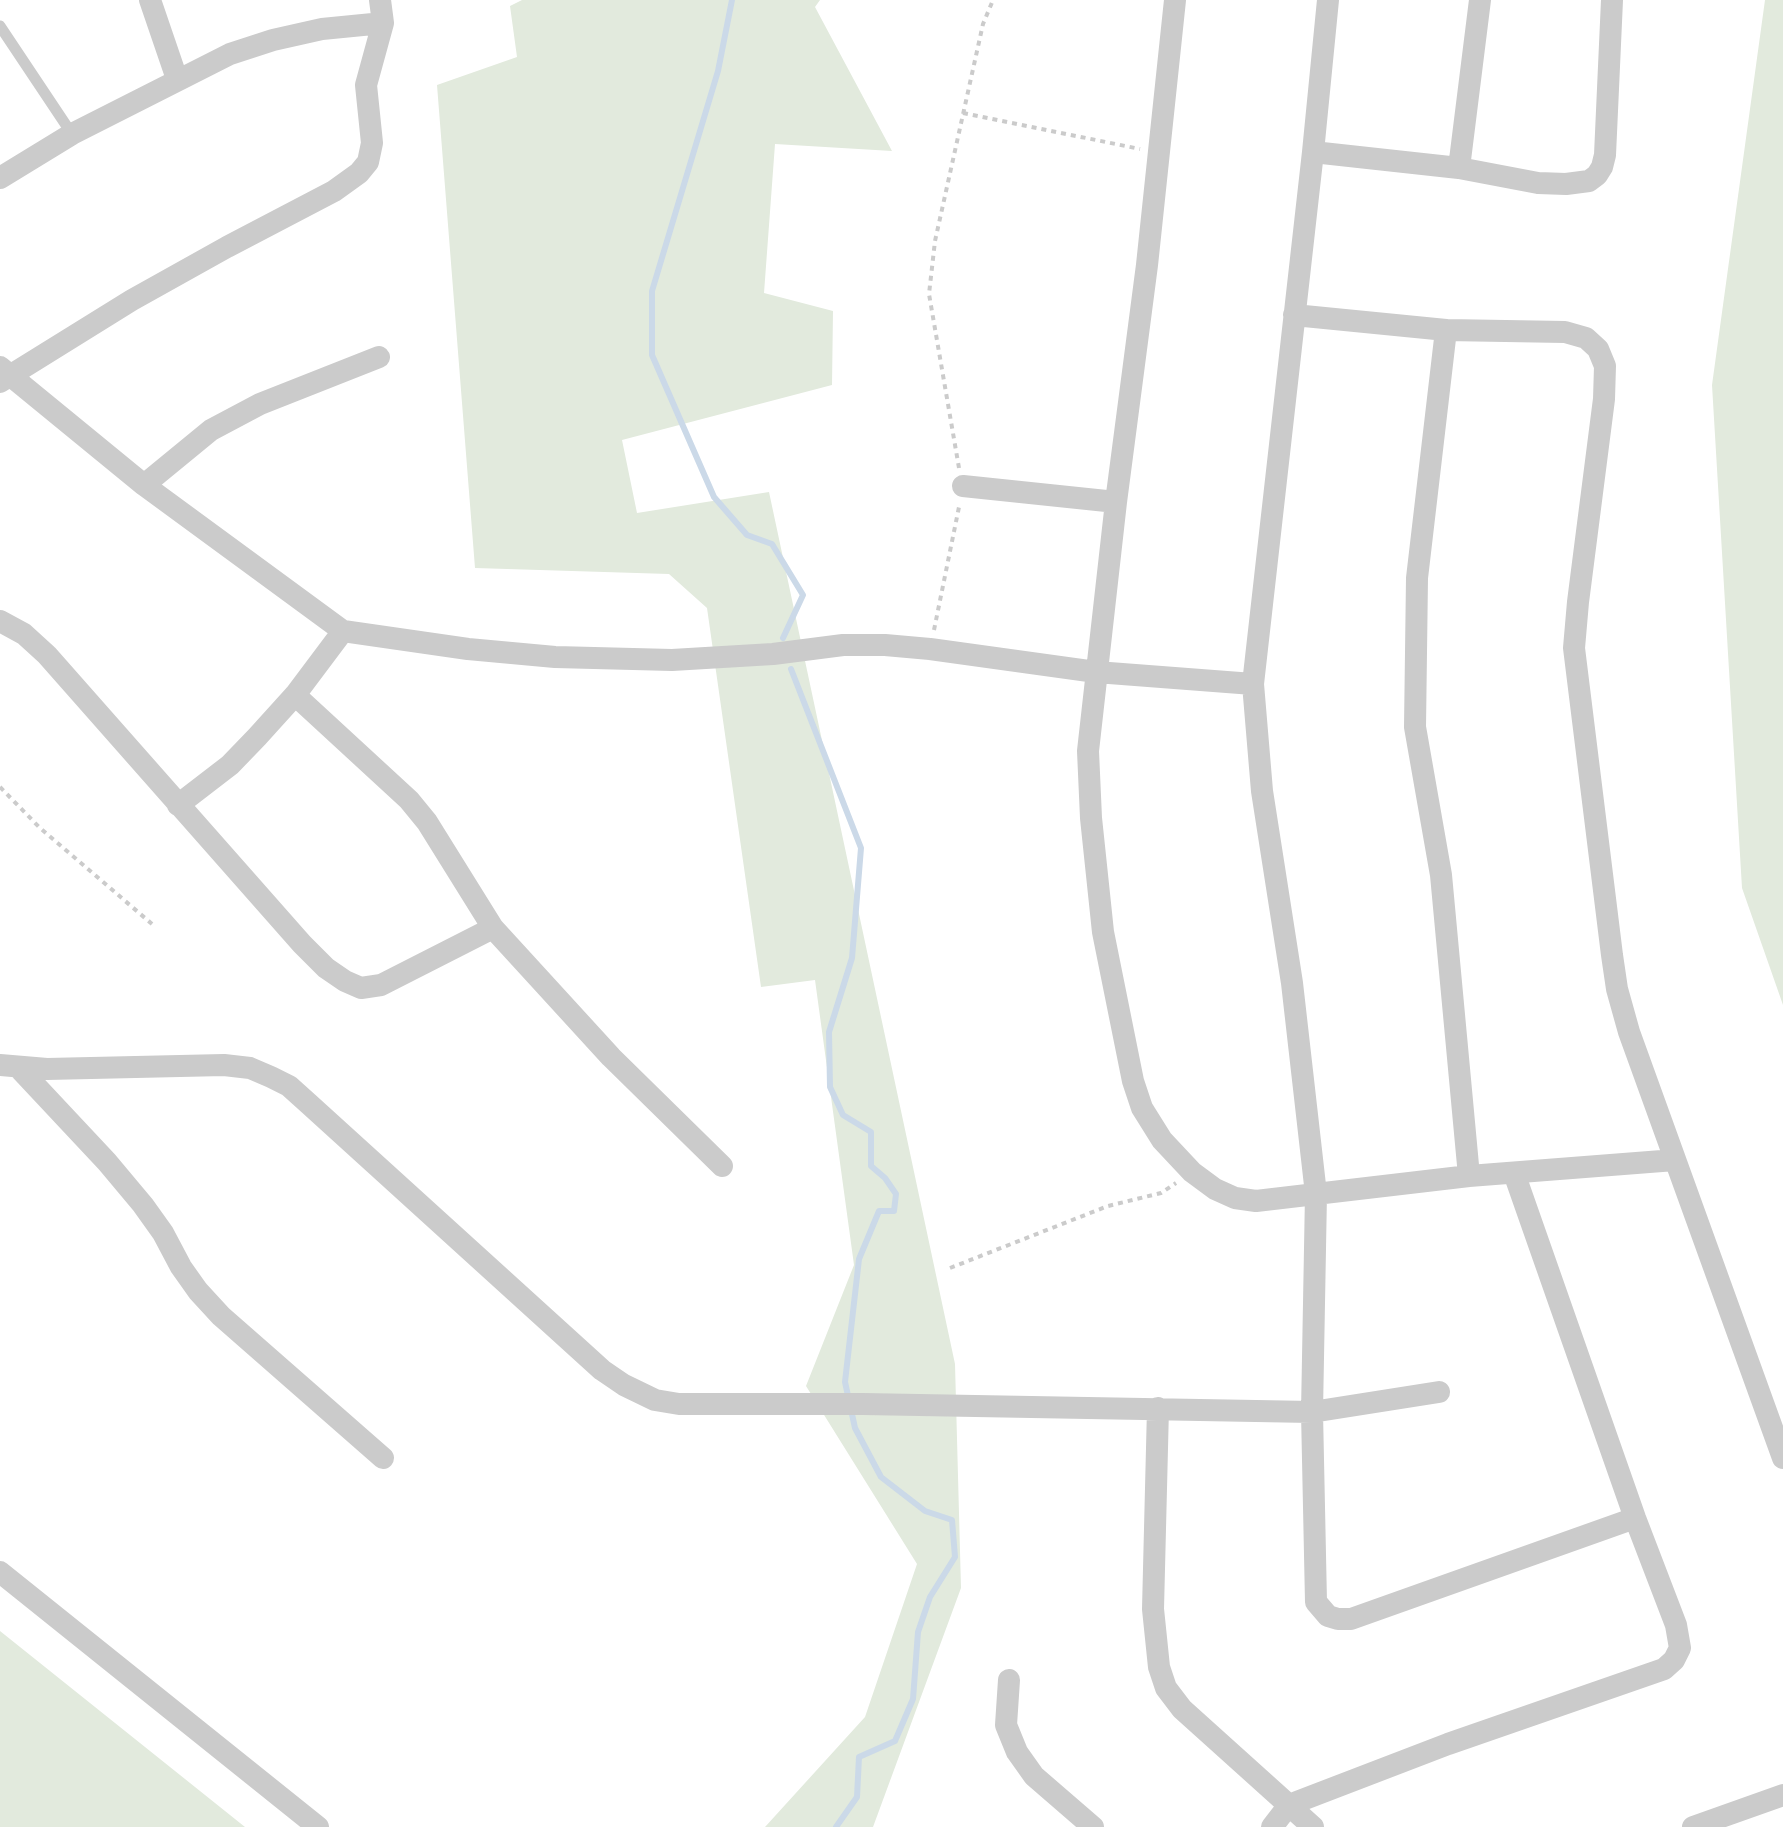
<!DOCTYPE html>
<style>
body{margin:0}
canvas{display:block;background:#fff}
</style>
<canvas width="1783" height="1827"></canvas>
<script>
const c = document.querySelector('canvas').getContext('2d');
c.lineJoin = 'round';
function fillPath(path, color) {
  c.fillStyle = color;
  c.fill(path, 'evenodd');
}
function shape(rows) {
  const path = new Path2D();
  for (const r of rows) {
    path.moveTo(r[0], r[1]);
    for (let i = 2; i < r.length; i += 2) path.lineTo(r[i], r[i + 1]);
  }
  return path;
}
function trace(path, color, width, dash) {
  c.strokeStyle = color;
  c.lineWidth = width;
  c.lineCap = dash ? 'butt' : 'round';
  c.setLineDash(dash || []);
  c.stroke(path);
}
const green = shape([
 [522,0,820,0,815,7,892,151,775,144,764,293,833,311,832,385,622,440,637,513,769,492,955,1364,961,1588,873,1827,765,1827,865,1717,917,1564,806,1386,854,1265,815,980,761,987,707,608,669,574,475,568,437,85,517,57,510,6],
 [1765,0,1783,0,1783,1005,1742,888,1712,385],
 [0,1631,245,1827,0,1827]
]);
const stream = shape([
 [732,0,718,71,652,291,652,355,714,497,747,535,772,544,803,595,783,638],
 [791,669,861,848,852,958,829,1032,830,1087,843,1115,871,1132,871,1166,885,1178,896,1194,894,1211,879,1211,859,1259,845,1382,855,1428,881,1477,925,1511,952,1520,955,1557,930,1597,918,1632,913,1699,895,1741,859,1757,857,1797,836,1827]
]);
const path = shape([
 [963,113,1140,149],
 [959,468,929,294,935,241,983,24,993,0],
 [934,630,959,507],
 [0,787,40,828,152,924],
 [950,1268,1108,1206,1161,1193,1176,1183]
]);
const lane = shape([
 [0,26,72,134]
]);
const street = shape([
 [150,0,177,79],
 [1175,0,1147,265,1116,502,1088,751,1091,818,1103,932,1133,1081,1142,1108,1162,1140,1192,1172,1215,1189,1235,1198,1256,1201,1469,1176,1675,1160],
 [1328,0,1313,152,1253,684,1262,791,1292,983,1316,1194,1312,1412,1316,1602,1328,1616,1338,1619,1351,1619,1635,1518],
 [1313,152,1459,168,1538,183,1566,184,1589,181,1597,175,1602,167,1605,155,1612,0],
 [1459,168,1480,0],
 [0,178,72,134,230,54,273,40,322,29,383,23],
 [1294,315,1446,330,1565,332,1586,338,1598,349,1605,366,1604,399,1578,602,1574,648,1612,955,1617,989,1629,1032,1783,1458],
 [1446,330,1417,578,1415,727,1441,875,1469,1176],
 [0,367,144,485,343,631,468,649,555,657,672,660,773,654,843,645,885,645,930,649,1096,672,1253,684],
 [0,382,132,300,227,247,334,191,359,173,368,162,372,143,366,85,383,23,380,0],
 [144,485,211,430,260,404,379,357],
 [963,486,1116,502],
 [0,621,24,634,47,655,302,944,326,968,345,981,361,988,381,985,493,928],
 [295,695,409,800,427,822,493,928,611,1057,722,1166],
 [178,805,230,765,257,737,295,695,343,631],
 [0,1065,47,1069,224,1065,250,1068,271,1077,289,1086,309,1104,602,1370,624,1385,655,1400,679,1404,863,1404,1312,1412,1439,1392],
 [18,1067,107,1162,143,1205,163,1233,181,1267,198,1291,221,1316,383,1458],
 [1158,1408,1153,1609,1159,1667,1166,1688,1182,1709,1313,1827],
 [0,1572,318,1827],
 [1009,1680,1006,1725,1017,1752,1034,1776,1093,1827],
 [1272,1827,1289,1805,1448,1744,1664,1669,1674,1660,1680,1648,1676,1625,1635,1518,1514,1173],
 [1693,1827,1783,1795]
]);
fillPath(green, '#e2eadd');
trace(stream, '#cbd9e8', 6);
trace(path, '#cbcbcb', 4, [5, 5]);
trace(lane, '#cbcbcb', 11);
trace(street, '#cbcbcb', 22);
</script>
